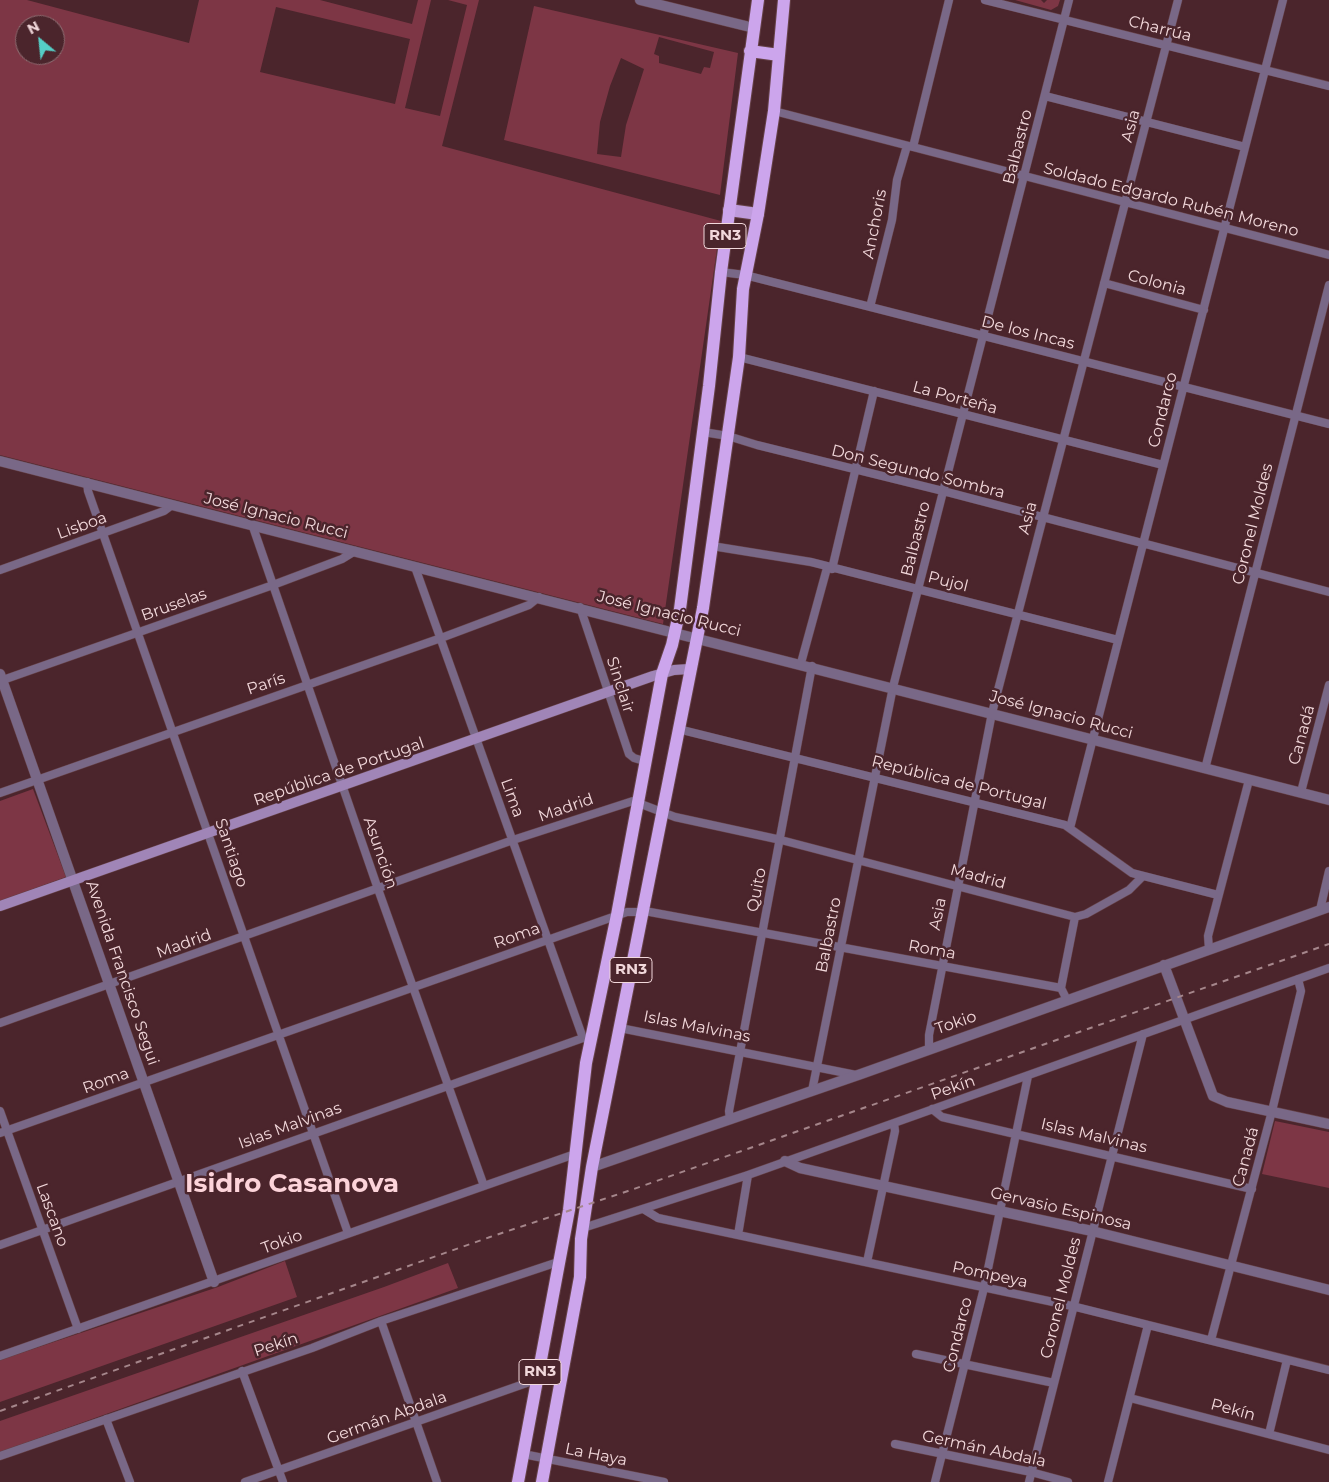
<!DOCTYPE html>
<meta charset="utf-8">
<style>
body{margin:0}
#map{position:relative;width:1329px;height:1482px;overflow:hidden;background:#4b252c;font-family:Montserrat,sans-serif}
canvas{display:block}
.north{position:absolute;left:15px;top:15px;width:50px;height:50px;box-sizing:border-box;background:#4b252c;border:1px solid #8e6d72;border-radius:50%;rotate:332deg;font-size:14px;font-weight:700;line-height:20px;text-align:center;color:#f2d8db}
.north::after{content:'';display:block;margin:auto;width:18px;height:22px;background:#55cec6;clip-path:polygon(50% 0,100% 100%,50% 72%,0 100%)}
</style>
<div id="map">
<canvas width="1329" height="1482"></canvas>
<div class="north">N</div>
</div>
<script>
const c = document.querySelector('canvas').getContext('2d');
c.lineJoin = 'round';
function fillPath(path, color) {
  c.fillStyle = color;
  c.fill(path, 'evenodd');
}
function shape(rows) {
  const path = new Path2D();
  for (const r of rows) {
    path.moveTo(r[0], r[1]);
    for (let i = 2; i < r.length; i += 2) path.lineTo(r[i], r[i + 1]);
  }
  return path;
}
function trace(path, color, width, dash) {
  c.strokeStyle = color;
  c.lineWidth = width;
  c.lineCap = dash ? 'butt' : 'round';
  c.setLineDash(dash || []);
  c.stroke(path);
}
function label(font, color, halo, rows, align = 'center') {
  c.font = font + ' Montserrat,sans-serif';
  c.lineWidth = 5;
  c.setLineDash([]);
  c.textBaseline = 'middle';
  c.strokeStyle = halo;
  c.fillStyle = color;
  for (const [text, x, y, turn = 0] of rows) {
    c.save();
    c.translate(x, y);
    c.rotate((+turn || 0) * Math.PI / 180);
    c.textAlign = isNaN(turn) ? turn : align;
    if (halo) c.strokeText(text, 0, 0);
    c.fillText(text, 0, 0);
    c.restore();
  }
}
const green = shape([
 [0,0,27,0,189,43,199,0,320,0,412,24,418,0,431,0,405,108,440,116,467,5,448,0,479,0,442,146,721,221,663,624,0,455],
 [276,7,410,39,395,104,260,72],
 [25,25,55,25,55,55,25,55],
 [1015,0,1041,0,1044,3,1047,0,1060,0,1058,6,1051,10],
 [534,6,738,53,720,195,504,140],
 [659,37,714,52,710,68,704,67,701,74,659,63,659,56,654,54],
 [621,58,644,69,626,125,621,157,597,154,600,122,610,86],
 [33,789,66,877,0,901,0,801],
 [1275,1121,1329,1132,1329,1188,1262,1174],
 [285,1261,297,1297,0,1402,0,1360,218,1287],
 [448,1263,458,1288,0,1452,0,1421,384,1287]
]);
const minor = shape([
 [985,0,1329,86],
 [1045,96,1245,147],
 [774,111,1329,255],
 [913,147,949,0],
 [721,272,745,275,1329,424],
 [1104,283,1204,310],
 [870,307,892,220,897,180,907,146],
 [739,357,1163,465],
 [703,432,728,436,757,445,943,491,1329,592],
 [87,482,88,491,348,1233],
 [253,527,378,889,484,1186],
 [712,546,811,562,1118,640],
 [415,567,583,1038],
 [832,569,874,391],
 [0,570,164,511,172,505],
 [580,607,629,754,634,758,644,761],
 [801,663,827,568],
 [0,681,273,585,342,559,355,551],
 [678,729,1065,825,1132,873,1218,895],
 [1205,769,1329,285],
 [1301,792,1329,685],
 [0,793,441,638,529,605,539,597],
 [1070,828,1283,0],
 [1320,910,1329,871],
 [1209,949,1208,936,1249,780],
 [1067,1000,1061,988,1075,917],
 [0,1023,513,840,633,801,675,817,781,840,1075,917,1086,914,1129,890,1143,876],
 [620,1028,856,1075],
 [929,1048,929,1035,992,713,1178,0],
 [812,1091,893,687,1069,0],
 [932,1109,942,1117,1252,1189],
 [0,1111,78,1329],
 [730,1120,729,1111,812,666],
 [0,1133,627,912,650,912,1061,988],
 [645,1210,658,1218,1072,1306,1329,1370],
 [583,1228,748,1175,1329,968],
 [738,1235,748,1175],
 [0,1245,583,1038,591,1040],
 [867,1262,895,1131,894,1123],
 [381,1321,437,1482],
 [1211,1340,1272,1111,1301,991,1298,979],
 [916,1354,1054,1383],
 [0,1356,575,1154],
 [242,1371,283,1482],
 [1130,1398,1329,1450],
 [106,1419,130,1482],
 [1269,1434,1287,1360],
 [895,1444,1031,1472,1068,1482],
 [523,1454,664,1482],
 [0,1456,312,1348,381,1321,561,1261],
 [245,1482,538,1379],
 [935,1482,984,1288,1028,1076],
 [1029,1482,1143,1034],
 [1108,1482,1148,1325]
]);
const tertiary = shape([
 [640,0,754,28],
 [0,461,1329,800],
 [0,674,214,1282],
 [1164,965,1213,1096,1227,1102,1329,1124],
 [785,1161,800,1168,1092,1231,1329,1290],
 [592,1167,861,1074,1329,907]
]);
const secondary = shape([
 [0,906,653,676,674,670,689,669]
]);
const primary = shape([
 [729,210,758,214]
]);
const trunk = shape([
 [750,51,779,55],
 [518,1482,569,1210,586,1063,617,915,662,674,672,645,680,609,709,386,721,272,758,0],
 [542,1482,580,1277,581,1239,592,1167,703,608,739,357,743,289,758,214,774,111,784,0]
]);
const rail = shape([
 [0,1411,490,1237,628,1191,1329,944]
]);
const shields = [
 [725,236,42],
 [631,970,42],
 [540,1372,42]
];
const shieldNames = [
 ["RN3",725,236],
 ["RN3",631,970],
 ["RN3",540,1372]
];
const streetNames = [
 ["Charrúa",1160,29,14],
 ["Asia",1131,126,-75],
 ["Balbastro",1018,147,-76],
 ["Soldado Edgardo Rubén Moreno",1171,200,14],
 ["Anchoris",875,224,-79],
 ["Colonia",1157,283,15],
 ["De los Incas",1028,333,14],
 ["La Porteña",955,398,15],
 ["Condarco",1163,410,-76],
 ["Don Segundo Sombra",918,472,14],
 ["José Ignacio Rucci",276,516,14],
 ["Asia",1028,518,-75],
 ["Coronel Moldes",1253,524,-76],
 ["Lisboa",82,526,-20],
 ["Balbastro",916,539,-76],
 ["Pujol",948,582,14],
 ["Bruselas",174,605,-20],
 ["José Ignacio Rucci",669,614,14],
 ["París",266,684,-19],
 ["Sinclair",620,685,72],
 ["José Ignacio Rucci",1061,715,15],
 ["Canadá",1302,735,-75],
 ["República de Portugal",339,772,-19],
 ["República de Portugal",959,783,14],
 ["Lima",512,798,70],
 ["Madrid",566,808,-19],
 ["Santiago",231,853,71],
 ["Asunción",380,853,71],
 ["Madrid",978,877,15],
 ["Quito",757,890,-79],
 ["Asia",938,914,-79],
 ["Balbastro",829,935,-79],
 ["Roma",517,936,-20],
 ["Madrid",184,944,-20],
 ["Roma",932,950,10],
 ["Avenida Francisco Segui",122,973,71],
 ["Tokio",956,1023,-19],
 ["Islas Malvinas",697,1027,11],
 ["Roma",106,1081,-20],
 ["Pekín",953,1088,-19],
 ["Islas Malvinas",290,1126,-20],
 ["Islas Malvinas",1094,1136,13],
 ["Canadá",1246,1157,-75],
 ["Gervasio Espinosa",1061,1209,13],
 ["Lascano",52,1215,70],
 ["Tokio",282,1242,-20],
 ["Pompeya",990,1275,12],
 ["Coronel Moldes",1061,1298,-76],
 ["Condarco",958,1335,-76],
 ["Pekín",276,1345,-18],
 ["Pekín",1233,1410,15],
 ["Germán Abdala",387,1418,-20],
 ["Germán Abdala",984,1449,12],
 ["La Haya",596,1455,11]
];
const townNames = [
 ["Isidro Casanova",292,1184]
];
fillPath(green, '#7d3645');
trace(minor, '#664248', 9);
trace(tertiary, '#664248', 11);
trace(secondary, '#664248', 11);
trace(primary, '#664248', 14);
trace(trunk, '#664248', 14);
trace(minor, '#796887', 8);
trace(tertiary, '#796887', 10);
trace(secondary, '#a085b7', 10);
trace(primary, '#bf9bdc', 12);
trace(trunk, '#cca5ec', 12);
trace(rail, '#a5868b', 2, [6, 6]);
for (const [x, y, w] of shields) {
  const box = new Path2D();
  box.roundRect(x - w / 2, y - 12.5, w, 25, 4);
  c.fillStyle = '#4b252c';
  c.fill(box);
  trace(box, '#f2d8db', 1);
}
label('bold 15px', '#f2d8db', null, shieldNames);
label('16px', '#f2d8db', '#4b252c', streetNames);
label('bold 26px', '#fdd4da', '#4b252c', townNames);
</script>
